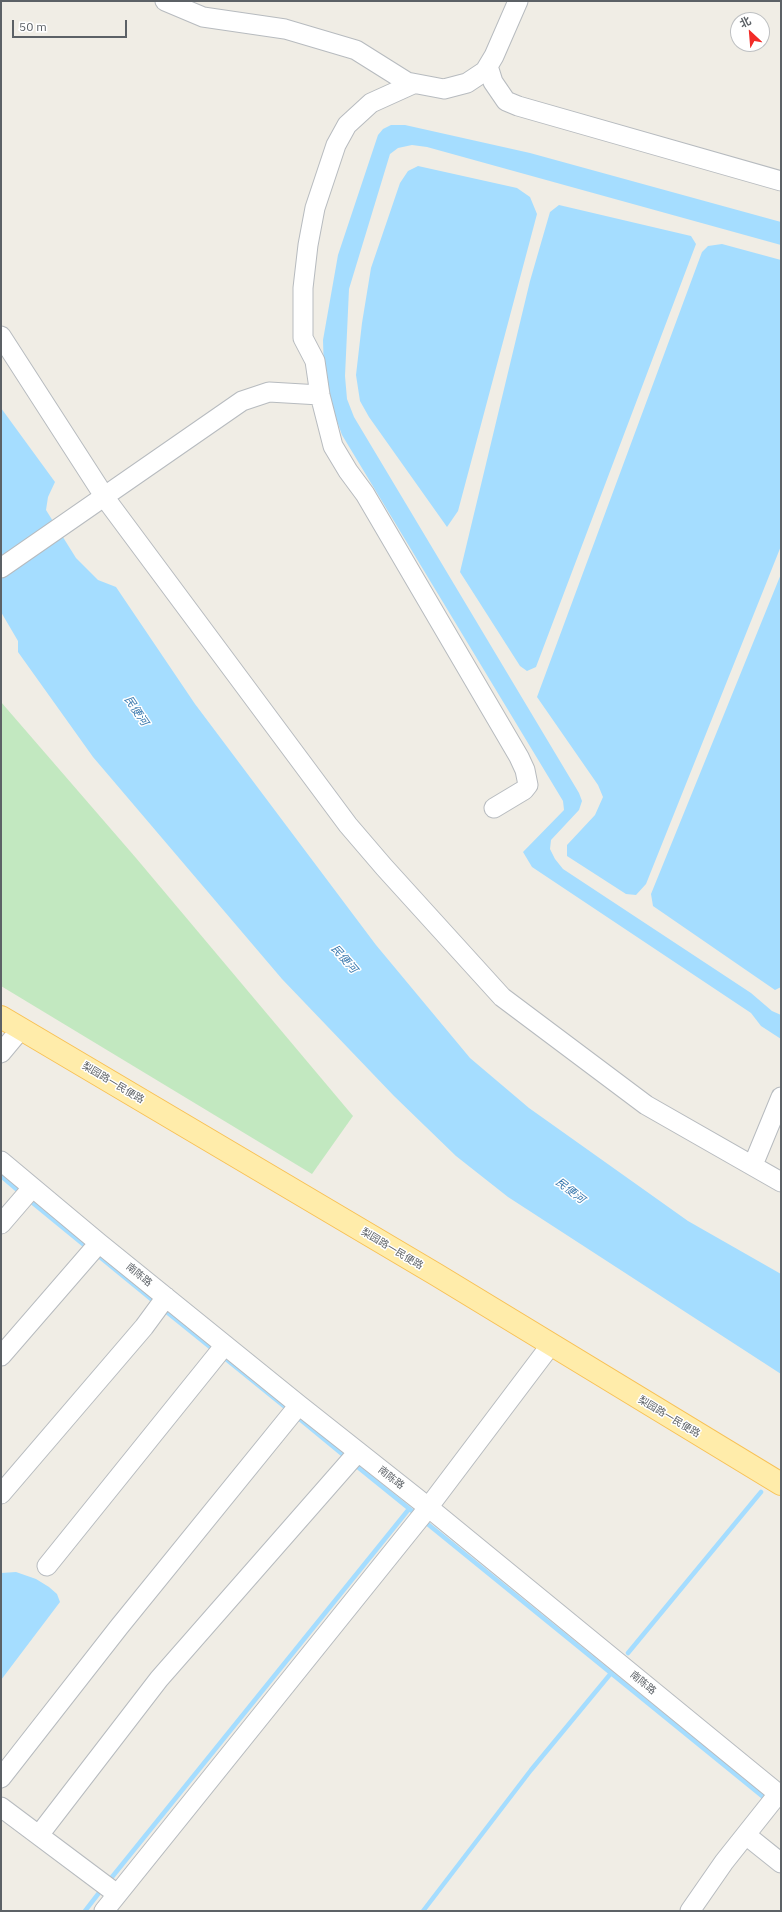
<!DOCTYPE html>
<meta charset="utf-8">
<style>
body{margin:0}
#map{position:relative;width:782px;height:1912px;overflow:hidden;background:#f0ede5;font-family:"IBM Plex Sans","Noto Sans SC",sans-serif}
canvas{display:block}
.frame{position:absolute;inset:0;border:2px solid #5c6166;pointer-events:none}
.north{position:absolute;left:730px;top:12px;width:40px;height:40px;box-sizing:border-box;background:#fff;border:1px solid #bec0c2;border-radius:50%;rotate:334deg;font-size:11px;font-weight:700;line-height:16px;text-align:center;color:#5c6166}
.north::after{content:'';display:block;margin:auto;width:14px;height:18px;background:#f22c28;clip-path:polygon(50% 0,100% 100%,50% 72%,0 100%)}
.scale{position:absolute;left:12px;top:20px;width:115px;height:18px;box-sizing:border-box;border:2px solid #5c6166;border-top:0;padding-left:5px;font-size:12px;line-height:14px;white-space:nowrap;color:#5c6166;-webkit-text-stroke:3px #fff;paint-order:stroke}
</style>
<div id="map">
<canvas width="782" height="1912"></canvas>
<div class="frame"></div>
<div class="north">北</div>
<div class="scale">50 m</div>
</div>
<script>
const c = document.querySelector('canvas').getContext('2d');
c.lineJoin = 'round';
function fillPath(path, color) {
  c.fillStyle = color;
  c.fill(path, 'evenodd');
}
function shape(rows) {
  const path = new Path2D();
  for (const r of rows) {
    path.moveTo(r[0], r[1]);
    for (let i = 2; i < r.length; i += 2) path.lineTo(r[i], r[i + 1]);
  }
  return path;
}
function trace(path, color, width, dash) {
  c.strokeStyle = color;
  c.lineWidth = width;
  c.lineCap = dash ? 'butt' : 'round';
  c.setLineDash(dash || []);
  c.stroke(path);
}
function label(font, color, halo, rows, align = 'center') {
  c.font = font + ' "IBM Plex Sans","Noto Sans SC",sans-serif';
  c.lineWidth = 3;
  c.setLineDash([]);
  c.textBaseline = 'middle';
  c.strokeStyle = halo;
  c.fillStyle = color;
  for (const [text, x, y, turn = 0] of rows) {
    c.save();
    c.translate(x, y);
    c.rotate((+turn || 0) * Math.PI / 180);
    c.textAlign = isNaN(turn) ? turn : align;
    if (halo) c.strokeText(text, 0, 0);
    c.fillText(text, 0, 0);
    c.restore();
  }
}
const green = shape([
 [1,702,136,858,353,1116,312,1174,1,986]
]);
const water = shape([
 [391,125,405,125,530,153,781,222,781,245,427,147,412,145,398,148,390,154,349,289,345,376,347,399,354,417,579,793,582,801,579,810,551,840,550,849,555,859,563,869,751,993,772,1011,781,1015,781,1039,761,1026,751,1013,532,867,523,852,564,810,563,801,342,435,333,410,324,374,323,340,338,255,378,135,383,129],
 [418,166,517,188,530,197,537,214,458,511,447,527,369,417,360,401,356,375,362,323,371,268,400,183,408,171],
 [559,205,691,236,696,244,536,667,527,671,520,666,460,572,530,281,550,212],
 [722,244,781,260,781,546,646,884,636,895,626,894,567,856,567,845,595,815,603,797,598,785,537,697,702,252,708,246],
 [1,408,55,482,48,497,46,510,76,558,98,580,116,587,195,704,376,945,470,1058,529,1108,688,1221,781,1274,781,1374,508,1197,456,1156,394,1096,282,979,93,757,18,652,18,641,1,612],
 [781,574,781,987,775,990,653,906,651,894],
 [16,1572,36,1579,49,1587,57,1594,60,1602,1,1680,1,1573]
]);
const stream = shape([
 [1,1176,21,1193],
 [28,1199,89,1249],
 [95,1253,156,1303],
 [163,1309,215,1351],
 [221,1355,290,1411],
 [296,1416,347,1458],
 [354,1464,417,1515],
 [424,1521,767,1800],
 [628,1653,761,1492],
 [108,1882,409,1509],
 [85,1911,102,1889],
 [423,1911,531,1770,612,1672]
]);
const minor = shape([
 [165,1,203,17,285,29,356,50,407,82,444,89,467,83,485,71,494,56,518,1],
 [488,66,493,82,506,101,518,106,781,181],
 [413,84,371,103,347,125,336,145,315,208,308,245,303,288,303,338,315,361,320,395,333,446,348,471,365,494,519,757,525,770,528,785,524,790,494,808],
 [1,336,108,502,348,825,384,867,502,997,646,1105,781,1182],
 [1,568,242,401,269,392,320,395],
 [1,1053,21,1029],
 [1,1161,99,1243,299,1405,428,1507,781,1796],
 [753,1165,781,1097],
 [1,1224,32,1188],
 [1,1356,99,1243],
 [1,1494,144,1327,166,1297],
 [47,1566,225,1345],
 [1,1778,119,1627,299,1405],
 [1,1807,117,1894],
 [39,1835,159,1679,358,1452],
 [746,1835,781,1863],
 [104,1911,424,1513,550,1346],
 [690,1911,724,1862,778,1794]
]);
const major = shape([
 [1,1017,437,1275,781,1484]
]);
const streetNames = [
 ["梨园路一民便路",113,1083,31],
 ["梨园路一民便路",392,1249,31],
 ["南陈路",139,1275,39],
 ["梨园路一民便路",669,1417,31],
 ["南陈路",391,1478,38],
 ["南陈路",643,1683,39]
];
const waterNames = [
 ["民便河",136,711,56],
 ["民便河",344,959,49],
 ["民便河",570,1191,38]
];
fillPath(green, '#c2e8c0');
fillPath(water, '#a5ddff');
trace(stream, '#a5ddff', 4.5);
trace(minor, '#b7bbbf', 21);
trace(major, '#f8c155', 24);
trace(minor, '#fff', 19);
trace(major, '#ffecaa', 22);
label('10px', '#5c6166', '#fff', streetNames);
label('italic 11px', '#3a79ae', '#fff', waterNames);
</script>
